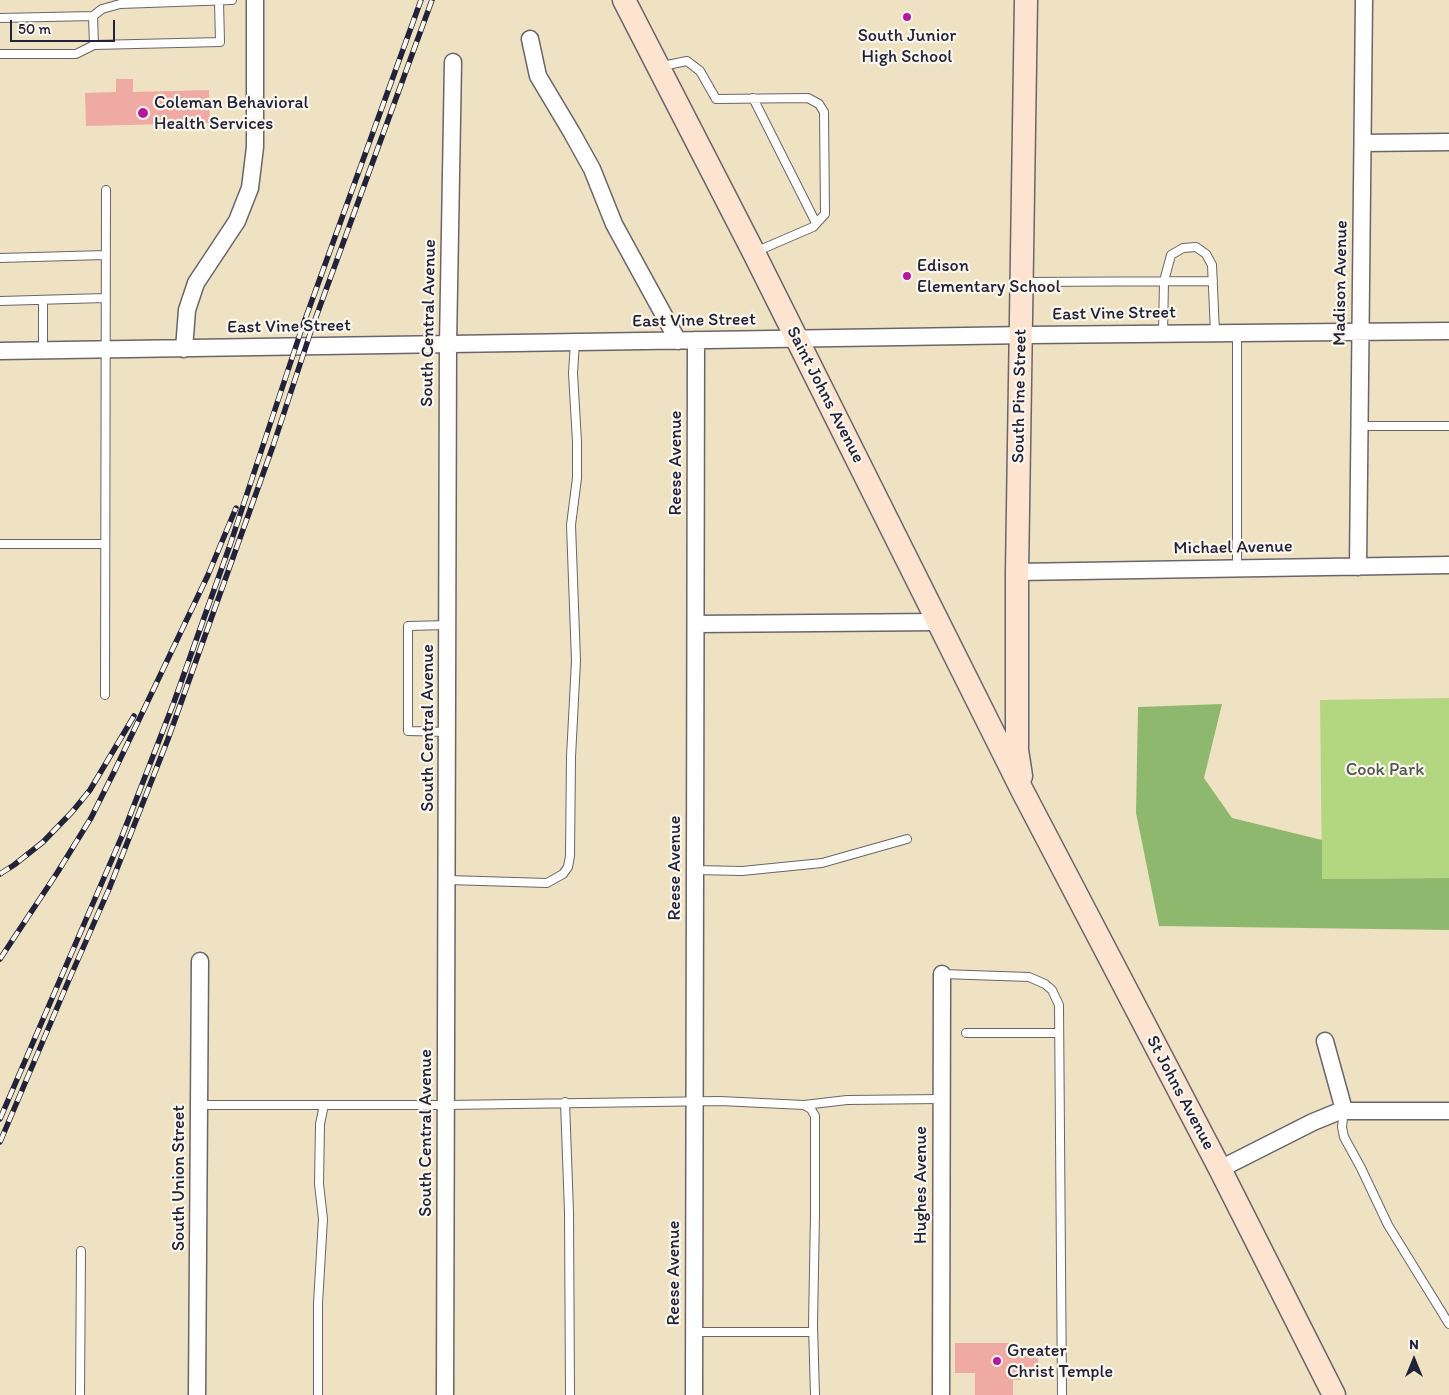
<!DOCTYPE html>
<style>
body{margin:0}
#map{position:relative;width:1449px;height:1395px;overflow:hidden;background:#efe2c2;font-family:Itim,sans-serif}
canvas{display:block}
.north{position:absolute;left:1389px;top:1335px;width:50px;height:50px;-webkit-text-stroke:4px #fbf7ec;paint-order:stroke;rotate:0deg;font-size:14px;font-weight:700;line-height:20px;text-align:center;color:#22223b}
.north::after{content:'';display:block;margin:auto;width:18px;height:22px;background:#22223b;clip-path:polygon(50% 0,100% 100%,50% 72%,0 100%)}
.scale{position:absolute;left:10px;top:20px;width:105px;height:22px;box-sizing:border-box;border:2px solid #22223b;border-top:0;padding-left:6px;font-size:15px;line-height:18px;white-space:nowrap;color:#22223b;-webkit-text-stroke:4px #fbf7ec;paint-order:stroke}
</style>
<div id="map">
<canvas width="1449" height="1395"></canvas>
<div class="north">N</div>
<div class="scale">50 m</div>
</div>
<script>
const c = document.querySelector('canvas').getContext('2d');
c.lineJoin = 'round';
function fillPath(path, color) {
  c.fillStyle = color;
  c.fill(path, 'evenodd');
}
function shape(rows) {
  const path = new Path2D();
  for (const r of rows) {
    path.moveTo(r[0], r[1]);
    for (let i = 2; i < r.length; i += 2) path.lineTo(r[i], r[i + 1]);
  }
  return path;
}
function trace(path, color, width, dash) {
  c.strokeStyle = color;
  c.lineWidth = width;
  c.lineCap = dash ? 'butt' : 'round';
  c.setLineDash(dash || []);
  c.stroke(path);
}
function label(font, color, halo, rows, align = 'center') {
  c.font = font + ' Itim,sans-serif';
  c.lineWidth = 4.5;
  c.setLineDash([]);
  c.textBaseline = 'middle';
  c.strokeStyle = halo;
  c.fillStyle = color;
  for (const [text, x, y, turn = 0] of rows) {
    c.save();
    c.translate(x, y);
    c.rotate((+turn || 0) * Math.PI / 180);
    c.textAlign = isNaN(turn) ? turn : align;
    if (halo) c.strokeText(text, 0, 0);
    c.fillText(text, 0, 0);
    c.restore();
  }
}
const green = shape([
 [1449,698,1449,878,1322,879,1320,700]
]);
const forest = shape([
 [1222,704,1204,778,1232,818,1322,840,1322,879,1449,878,1449,930,1159,926,1136,813,1138,707]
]);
const building = shape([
 [116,79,133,79,133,92,209,90,210,123,86,126,85,93,116,92],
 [955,1343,1012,1343,1012,1349,1038,1348,1038,1374,1021,1374,1021,1380,1013,1380,1013,1395,975,1395,975,1373,955,1373]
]);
const lane = shape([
 [93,16,102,9,120,4,232,0],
 [0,18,93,16,94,45],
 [0,54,76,54,94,45,220,42,219,1],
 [662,66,687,61,700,71,716,99,808,98,819,104,824,112,825,214,813,227,755,252],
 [753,98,816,223],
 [0,258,105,255],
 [1024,282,1213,281],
 [0,301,105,298],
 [1237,333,1237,568],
 [1163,334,1164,281,1171,255,1183,248,1196,247,1206,254,1212,265,1215,333],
 [43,351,43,300],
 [1360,426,1449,426],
 [0,544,105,544],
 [448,625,408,626,408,731,448,732],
 [105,695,106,190],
 [695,870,742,871,822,863,907,839],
 [448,880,547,883,563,874,568,867,570,856,571,757,576,661,571,525,577,478,577,442,573,373,575,342],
 [942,974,1029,977,1045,984,1052,990,1059,1005,1062,1395],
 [966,1033,1059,1033],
 [565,1102,569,1212,570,1395],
 [199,1105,447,1105,720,1101,804,1105,811,1109,815,1116,815,1214,813,1325,815,1395],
 [804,1105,847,1100,941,1099],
 [1344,1110,1342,1127,1344,1137,1361,1168,1388,1225,1449,1324],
 [694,1332,813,1332],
 [80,1395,81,1251],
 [318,1395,318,1303,323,1219,319,1184,320,1124,324,1105]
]);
const street = shape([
 [530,39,538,76,572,133,592,169,614,224,678,341],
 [1363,143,1449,142],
 [184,349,187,310,196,283,237,221,250,188,255,147,255,0],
 [0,351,1029,335,1449,331],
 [1358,567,1364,0],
 [1017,572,1449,565],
 [696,624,938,622],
 [1325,1041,1344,1110],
 [1220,1169,1313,1122,1340,1111,1449,1111],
 [197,1395,200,961],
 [445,1395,448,344,453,62],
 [694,1395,696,340],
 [941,1395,942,974]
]);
const secondary = shape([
 [624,0,754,253,1023,792,1220,1169,1334,1395],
 [1021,776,1017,750,1017,572,1026,0]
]);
const rail = shape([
 [0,874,14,865,43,842,72,812,90,790,134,716],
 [0,959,57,873,91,818,114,772,208,575,236,508],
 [0,1119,122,836,174,702,230,545,302,328,421,0],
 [0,1142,68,982,109,889,168,739,273,446,312,328,432,0]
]);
const markers = [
 [907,17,5,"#b5179e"],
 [143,113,6,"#b5179e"],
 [907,276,5,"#b5179e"],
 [997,1361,5,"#b5179e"]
];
const poiNames = [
 ["South Junior",907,36,"center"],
 ["High School",907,57,"center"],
 ["Coleman Behavioral",154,103],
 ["Health Services",154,124],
 ["Edison",917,266],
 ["Elementary School",917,287],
 ["Greater",1007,1351],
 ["Christ Temple",1007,1372]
];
const streetNames = [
 ["Madison Avenue",1341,283,-89],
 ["East Vine Street",1114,314,-1],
 ["East Vine Street",694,321,-1],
 ["South Central Avenue",429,323,-89],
 ["East Vine Street",289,327,-1],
 ["Saint Johns Avenue",825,395,63],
 ["South Pine Street",1020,396,-89],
 ["Reese Avenue",676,463,-90],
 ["Michael Avenue",1233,548,-1],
 ["South Central Avenue",428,728,-90],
 ["Reese Avenue",675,868,-90],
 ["St Johns Avenue",1180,1093,62],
 ["South Central Avenue",426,1133,-90],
 ["South Union Street",179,1178,-90],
 ["Hughes Avenue",921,1185,-90],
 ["Reese Avenue",674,1273,-90]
];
const parkNames = [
 ["Cook Park",1385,770]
];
fillPath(green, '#b2d780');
fillPath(forest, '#8db86e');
fillPath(building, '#efaba3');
trace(lane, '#6a656a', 10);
trace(street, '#6a656a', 19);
trace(secondary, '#6a656a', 25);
trace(lane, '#fff', 8);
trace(street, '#fff', 16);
trace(secondary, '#fde4d1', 22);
trace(rail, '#22223b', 5.5);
trace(rail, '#fbf7ec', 4, [11]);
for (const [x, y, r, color] of markers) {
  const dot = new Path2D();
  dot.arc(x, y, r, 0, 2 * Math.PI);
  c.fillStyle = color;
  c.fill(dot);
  trace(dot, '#fbf7ec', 2);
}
label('18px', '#22223b', '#fbf7ec', poiNames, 'left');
label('18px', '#22223b', '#fbf7ec', streetNames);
label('18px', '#4d5850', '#fbf7ec', parkNames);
</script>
